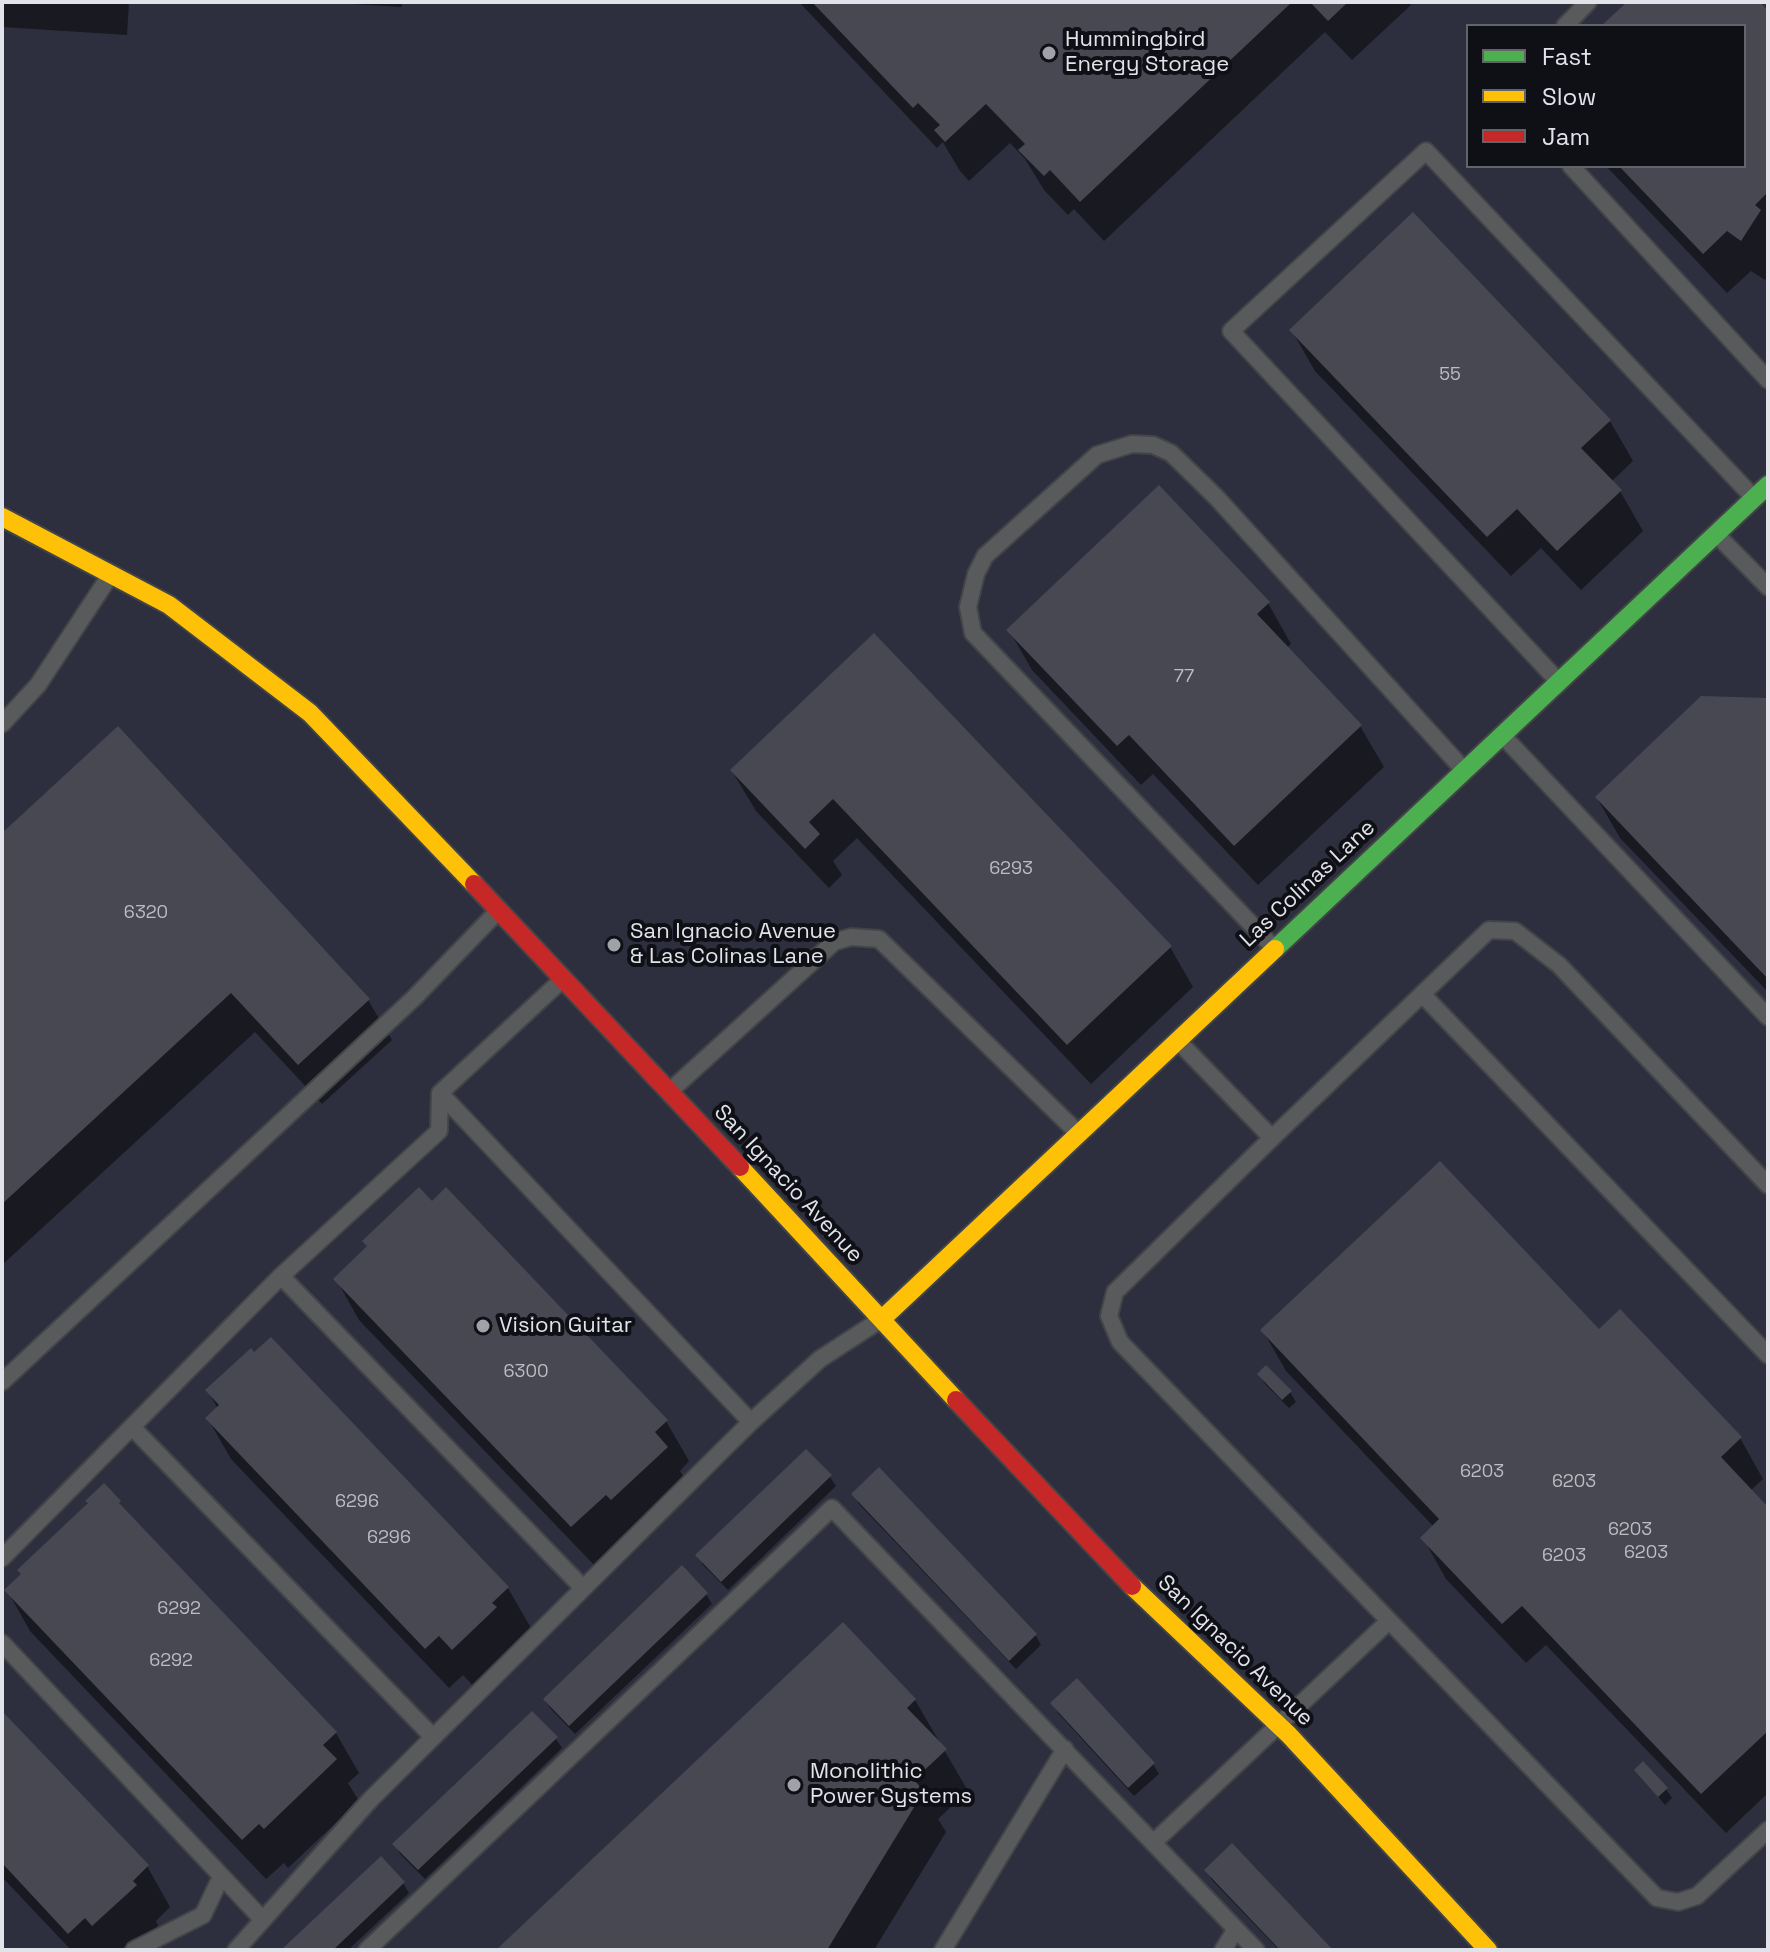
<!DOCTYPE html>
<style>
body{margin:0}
#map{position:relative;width:1770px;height:1952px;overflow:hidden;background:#28292e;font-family:"Space Grotesk",sans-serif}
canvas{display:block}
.frame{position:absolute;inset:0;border:4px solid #e2e3ea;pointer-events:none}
.legend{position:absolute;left:1466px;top:24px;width:280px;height:144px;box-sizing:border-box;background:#0f1015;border:2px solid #63646a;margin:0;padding:10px 14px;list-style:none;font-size:24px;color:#e2e3ea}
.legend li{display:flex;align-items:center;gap:16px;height:40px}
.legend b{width:40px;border:2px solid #63646a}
</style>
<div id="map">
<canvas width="1770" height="1952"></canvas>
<div class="frame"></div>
<ul class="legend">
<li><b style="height:10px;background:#4caf50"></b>Fast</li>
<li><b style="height:10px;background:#ffc107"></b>Slow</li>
<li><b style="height:10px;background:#c62828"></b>Jam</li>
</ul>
</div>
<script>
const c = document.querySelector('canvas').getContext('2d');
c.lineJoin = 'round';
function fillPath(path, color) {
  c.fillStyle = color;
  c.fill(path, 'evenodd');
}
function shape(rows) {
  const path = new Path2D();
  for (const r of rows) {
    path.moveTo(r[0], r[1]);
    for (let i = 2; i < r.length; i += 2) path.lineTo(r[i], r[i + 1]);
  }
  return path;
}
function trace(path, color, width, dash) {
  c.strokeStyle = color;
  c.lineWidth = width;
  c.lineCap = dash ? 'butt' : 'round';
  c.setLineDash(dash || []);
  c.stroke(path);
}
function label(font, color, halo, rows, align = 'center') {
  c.font = font + ' "Space Grotesk",sans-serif';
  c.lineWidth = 8;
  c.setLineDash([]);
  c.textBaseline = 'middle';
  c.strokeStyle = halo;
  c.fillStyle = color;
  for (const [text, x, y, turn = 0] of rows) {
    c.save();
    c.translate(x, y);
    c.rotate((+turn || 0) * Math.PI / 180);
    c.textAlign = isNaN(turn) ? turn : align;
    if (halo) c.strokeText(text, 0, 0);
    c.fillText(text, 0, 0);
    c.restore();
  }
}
const built = shape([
 [2,2,1768,2,1768,1950,2,1950],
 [1468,26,1744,26,1744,166,1468,166]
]);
const shadow = shape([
 [2,2,129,2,127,35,2,27],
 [318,2,402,2,402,7],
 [799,2,1409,2,1411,5,1352,60,1325,32,1104,241,1074,209,1068,215,1044,190,1025,159,1010,143,969,181,960,171,944,144,943,142,937,148],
 [1630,2,1757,2,1768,14,1768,275,1765,280,1751,271,1727,293,1606,166,1744,166,1744,26,1604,26],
 [1292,331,1610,421,1633,461,1611,482,1620,491,1643,531,1581,590,1541,548,1511,576,1315,371],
 [1268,603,1291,644,1286,648,1360,726,1384,767,1258,885,1153,774,1141,785,1032,670,1009,630],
 [874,636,1170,947,1193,987,1091,1084,857,838,833,861,842,875,829,888,756,811,732,771],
 [1768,700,1768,992,1620,838,1597,798],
 [2,836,368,1000,392,1040,322,1104,255,1032,2,1265],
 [432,1203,666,1421,689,1461,680,1471,690,1488,596,1567,359,1320,336,1279],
 [1263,1331,1599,1332,1740,1438,1763,1479,1750,1491,1768,1510,1768,1793,1726,1833,1546,1645,1526,1663,1446,1579,1423,1538,1434,1527,1286,1371],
 [254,1355,508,1588,531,1628,515,1643,518,1649,476,1689,463,1675,449,1688,231,1459,208,1419,218,1409,208,1391],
 [1259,1374,1290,1392,1296,1402,1289,1408,1265,1384],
 [806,1452,830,1477,836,1486,728,1590,703,1565,698,1555],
 [879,1470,1036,1636,1041,1645,1016,1669,859,1504,854,1494],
 [104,1486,125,1512,336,1733,359,1773,348,1783,359,1801,288,1868,284,1863,266,1879,30,1631,7,1590],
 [706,1594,712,1604,575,1734,551,1709,545,1700],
 [915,1700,968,1791,938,1819,946,1832,874,1950,498,1950],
 [1053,1703,1153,1764,1159,1774,1134,1796,1058,1713],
 [2,1714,147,1866,170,1907,156,1921,158,1926,133,1950,71,1950,2,1877],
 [556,1739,562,1748,425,1879,400,1854,395,1844],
 [1636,1770,1666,1789,1672,1798,1665,1805],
 [1206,1870,1330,1950,1279,1950,1212,1880],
 [403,1883,409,1893,348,1950,284,1950]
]);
const building = shape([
 [812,2,1292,2,1080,202,1050,170,1044,176,1018,150,1025,144,986,104,945,142,934,130,940,125,918,103,913,108],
 [1310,2,1348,2,1328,21],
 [1627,2,1760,2,1768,11,1768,192,1755,205,1761,210,1741,241,1727,231,1703,254,1619,166,1744,166,1744,26,1601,26],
 [1413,212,1611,420,1581,448,1622,490,1557,551,1517,509,1487,537,1289,330],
 [1159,485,1270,602,1257,614,1362,725,1234,846,1129,735,1117,746,1006,630],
 [874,633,1172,946,1067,1045,833,799,809,822,820,834,805,849,730,770],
 [1701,696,1768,698,1768,979,1595,797],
 [118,726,370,999,298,1065,231,993,2,1204,2,833],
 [1440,1161,1599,1329,1620,1309,1742,1437,1721,1457,1768,1507,1768,1731,1701,1794,1522,1606,1502,1624,1420,1538,1439,1519,1260,1330],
 [419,1187,432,1201,446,1187,668,1420,655,1432,668,1447,611,1500,606,1495,571,1527,333,1279,367,1246,362,1241],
 [271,1337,509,1587,492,1603,497,1607,452,1650,439,1636,425,1649,205,1418,219,1405,205,1390,251,1348,254,1352],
 [1266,1365,1292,1391,1282,1400,1257,1374],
 [806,1449,832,1475,721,1582,695,1555],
 [879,1467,1037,1634,1009,1661,851,1494],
 [104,1483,121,1501,119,1503,337,1732,323,1745,337,1759,264,1829,259,1824,242,1840,4,1590,21,1574,17,1570,88,1503,85,1501],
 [682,1565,708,1593,569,1726,543,1699],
 [843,1622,916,1699,907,1708,947,1749,914,1780,924,1791,827,1950,496,1950],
 [1077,1678,1155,1763,1128,1788,1050,1703],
 [2,1711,149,1865,133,1881,137,1885,92,1926,85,1918,68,1934,2,1863],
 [532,1711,558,1737,418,1870,392,1844],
 [1643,1761,1668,1788,1658,1797,1634,1770],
 [1232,1843,1333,1950,1280,1950,1204,1870],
 [381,1856,405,1882,333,1950,281,1950]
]);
const lane = shape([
 [1565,26,1588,2],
 [1571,166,1768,380],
 [1716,534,1768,587],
 [1558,681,1231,331,1426,151,1753,497],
 [2,724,38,685,109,577],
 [1503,736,1768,1017],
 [1273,947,973,633,968,607,976,574,985,556,1097,455,1132,444,1153,445,1171,453,1217,498,1463,769],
 [1422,994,1768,1355],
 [1178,1041,1272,1138,1489,930,1515,931,1559,965,1768,1185],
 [670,1091,834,942,851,937,879,939,1078,1133],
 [440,1093,751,1422,820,1359,880,1320],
 [1272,1138,1115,1292,1109,1316,1120,1342,1657,1898,1678,1902,1697,1896,1768,1830],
 [281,1276,583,1588],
 [2,1382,414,998,497,912],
 [132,1427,433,1737],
 [2,1558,281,1276,439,1131,440,1093,563,979],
 [2,1643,263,1920],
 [1154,1842,1389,1621],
 [134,1950,203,1915,221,1877],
 [236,1950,371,1799,751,1422],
 [367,1950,832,1508,1256,1950],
 [943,1950,1065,1749],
 [1223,1950,1236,1929]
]);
const fast = shape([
 [1275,949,1768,485]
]);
const slow = shape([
 [2,517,169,605,310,713,474,884],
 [740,1167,956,1400],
 [882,1319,1275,949],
 [1132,1586,1289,1735,1488,1950]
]);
const jam = shape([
 [474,884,740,1167],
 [956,1400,1132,1586]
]);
const markers = [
 [1049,53,8,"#a1a2a8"],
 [614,945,8,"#a1a2a8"],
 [483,1326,8,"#a1a2a8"],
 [794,1785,8,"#a1a2a8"]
];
const numberNames = [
 ["55",1450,375],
 ["77",1184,677],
 ["6293",1011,869],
 ["6320",146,913],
 ["6300",526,1372],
 ["6203",1482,1472],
 ["6203",1574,1482],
 ["6296",357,1502],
 ["6203",1630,1530],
 ["6296",389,1538],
 ["6203",1646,1553],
 ["6203",1564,1556],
 ["6292",179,1609],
 ["6292",171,1661]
];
const poiNames = [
 ["Hummingbird",1065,40],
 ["Energy Storage",1065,65],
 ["San Ignacio Avenue",630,932],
 ["& Las Colinas Lane",630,957],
 ["Vision Guitar",499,1326],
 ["Monolithic",810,1772],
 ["Power Systems",810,1797]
];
const streetNames = [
 ["Las Colinas Lane",1308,884,-43],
 ["San Ignacio Avenue",788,1184,47],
 ["San Ignacio Avenue",1235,1651,44]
];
fillPath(built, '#2d2f3e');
fillPath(shadow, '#0007');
fillPath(building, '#474852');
trace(lane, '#434447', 20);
trace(fast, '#434447', 22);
trace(slow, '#434447', 22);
trace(jam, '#434447', 22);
trace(lane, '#595a5c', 16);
trace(fast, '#4caf50', 18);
trace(slow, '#ffc107', 18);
trace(jam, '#c62828', 18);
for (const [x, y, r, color] of markers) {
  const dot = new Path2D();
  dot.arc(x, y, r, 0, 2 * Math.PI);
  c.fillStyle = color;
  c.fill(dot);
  trace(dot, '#0f1015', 3);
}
label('18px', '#bbbcc4', null, numberNames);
label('22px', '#e2e3ea', '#0f1015', poiNames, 'left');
label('22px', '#e2e3ea', '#0f1015', streetNames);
</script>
